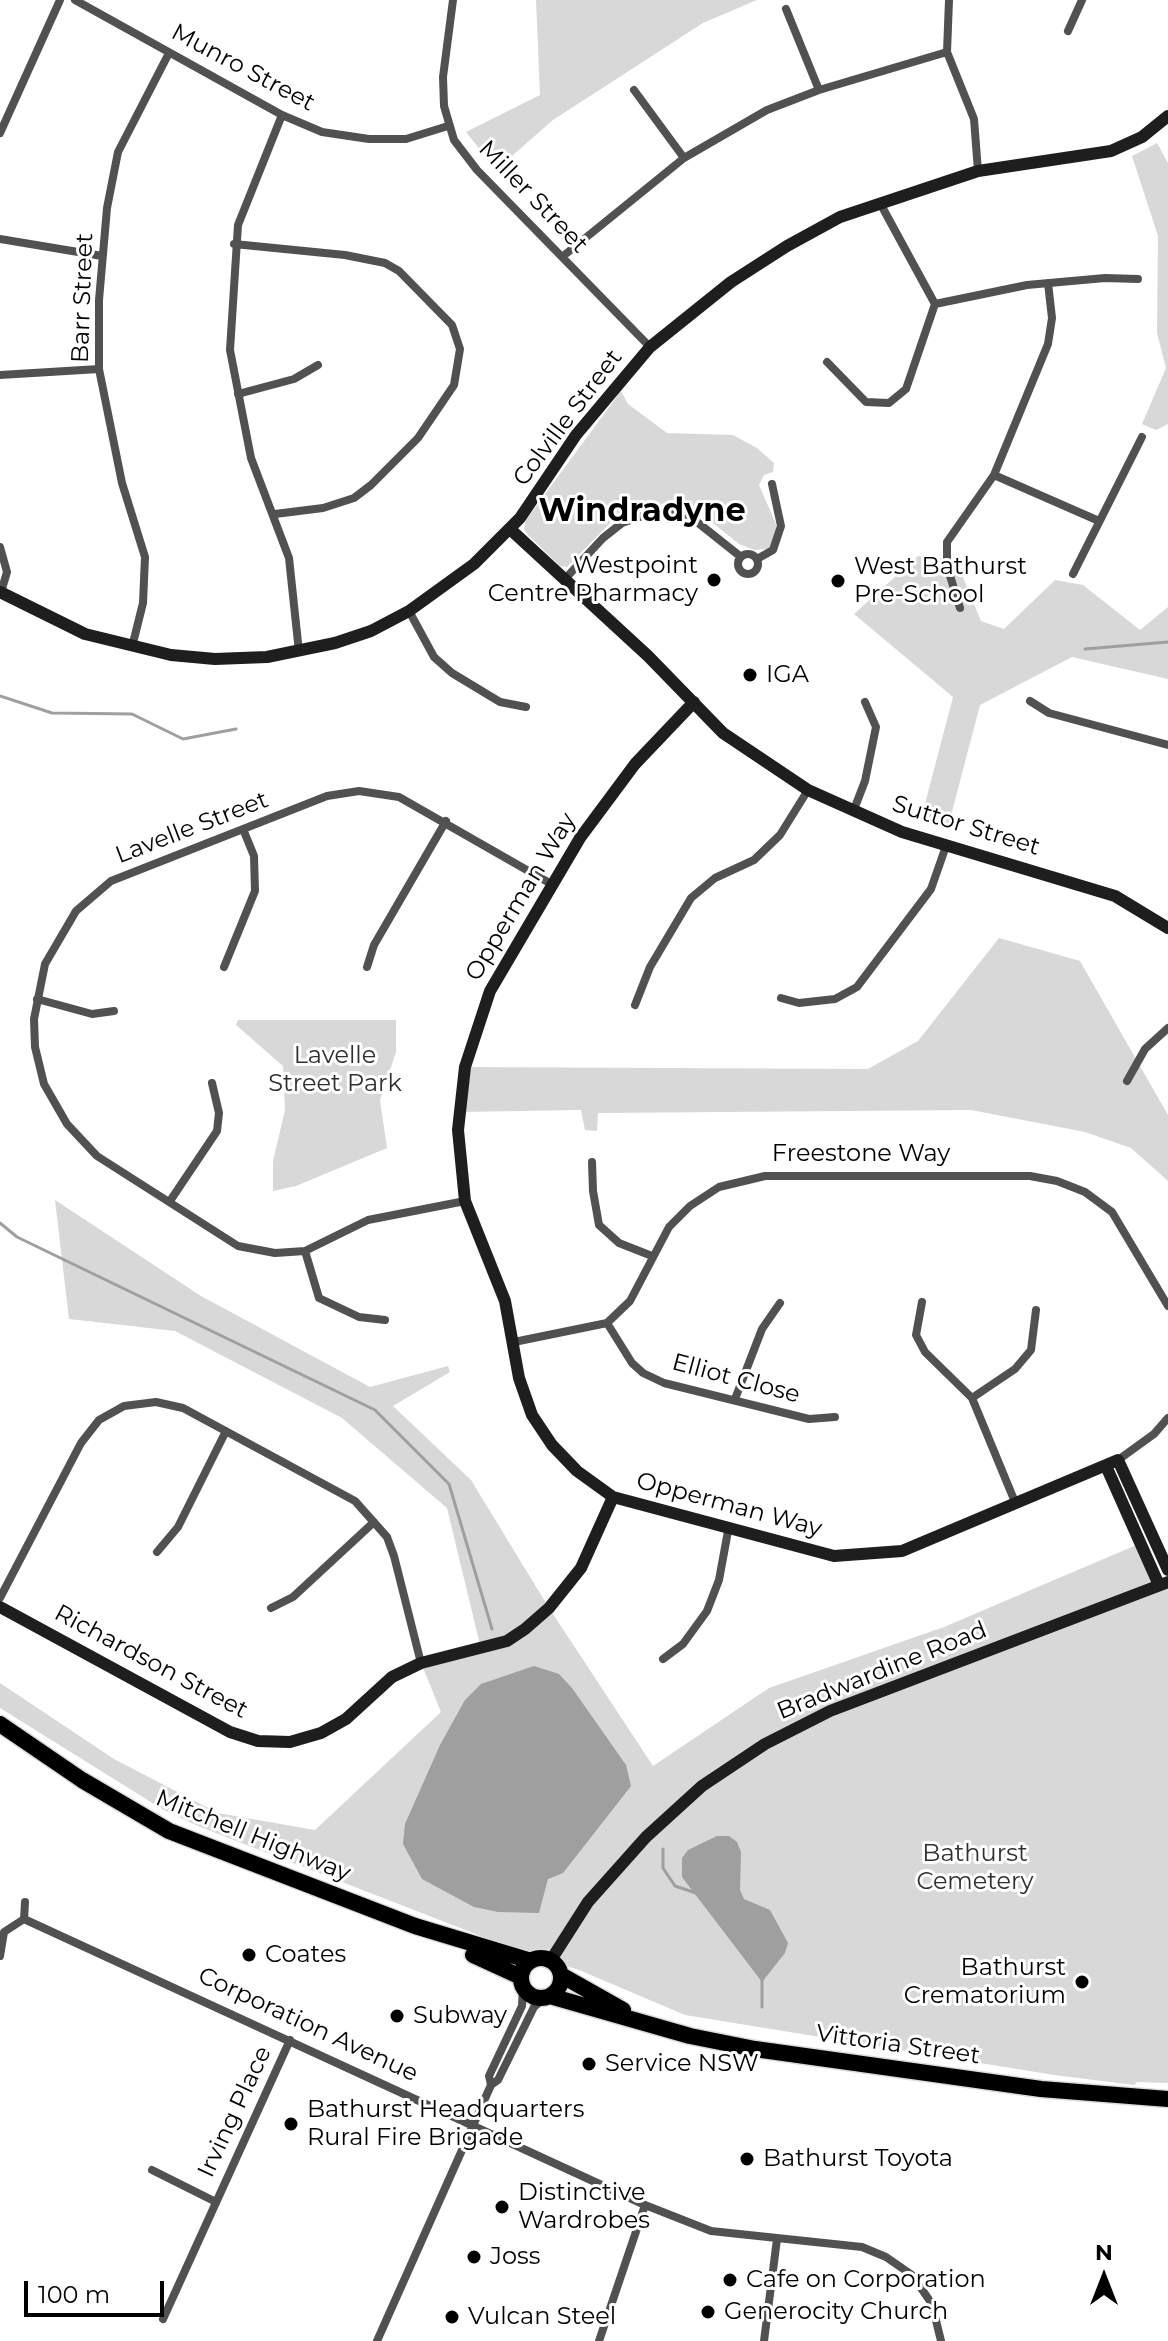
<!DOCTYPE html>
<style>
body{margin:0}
#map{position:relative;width:1168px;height:2341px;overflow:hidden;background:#fff;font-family:Montserrat,sans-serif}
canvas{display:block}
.north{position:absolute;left:1064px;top:2237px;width:80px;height:80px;-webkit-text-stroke:6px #fff;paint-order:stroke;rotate:0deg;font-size:22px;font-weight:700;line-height:32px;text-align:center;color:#000}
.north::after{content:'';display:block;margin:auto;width:28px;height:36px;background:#000;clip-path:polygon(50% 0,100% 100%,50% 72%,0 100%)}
.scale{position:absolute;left:24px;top:2281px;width:140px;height:36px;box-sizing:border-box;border:4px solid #000;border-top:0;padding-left:10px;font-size:24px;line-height:28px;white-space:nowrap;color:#000;-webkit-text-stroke:6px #fff;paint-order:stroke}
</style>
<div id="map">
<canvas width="1168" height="2341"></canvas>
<div class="north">N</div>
<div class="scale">100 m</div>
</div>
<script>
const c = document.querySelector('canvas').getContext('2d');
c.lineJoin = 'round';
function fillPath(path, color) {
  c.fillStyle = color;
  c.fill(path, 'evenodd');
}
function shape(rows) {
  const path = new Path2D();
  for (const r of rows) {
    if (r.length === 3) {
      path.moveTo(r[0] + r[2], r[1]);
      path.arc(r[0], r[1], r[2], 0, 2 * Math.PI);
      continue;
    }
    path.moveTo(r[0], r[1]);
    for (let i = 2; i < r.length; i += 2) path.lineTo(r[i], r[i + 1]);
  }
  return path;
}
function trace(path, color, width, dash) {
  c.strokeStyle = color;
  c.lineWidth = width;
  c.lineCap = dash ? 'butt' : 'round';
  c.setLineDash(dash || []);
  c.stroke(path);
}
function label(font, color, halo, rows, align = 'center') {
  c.font = font + ' Montserrat,sans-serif';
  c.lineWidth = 6;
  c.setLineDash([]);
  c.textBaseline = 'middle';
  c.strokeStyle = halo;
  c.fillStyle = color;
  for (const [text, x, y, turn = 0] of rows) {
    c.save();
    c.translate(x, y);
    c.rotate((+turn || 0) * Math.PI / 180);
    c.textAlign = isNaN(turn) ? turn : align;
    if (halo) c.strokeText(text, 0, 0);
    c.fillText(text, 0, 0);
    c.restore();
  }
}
const green = shape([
 [536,0,757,0,703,23,553,120,496,170,466,132,540,95],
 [1157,143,1168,163,1168,424,1156,430,1142,424,1166,368,1157,333,1158,236,1132,156],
 [621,391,628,404,667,433,733,435,757,448,774,463,773,472,764,475,759,485,776,524,777,532,769,549,754,550,739,544,703,515,673,504,644,505,616,517,567,567,560,566,528,535,524,529,526,520],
 [918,556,956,560,981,621,1004,629,1055,580,1083,585,1140,630,1168,607,1168,679,1072,657,980,705,948,827,921,819,953,697,854,614],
 [999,938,1080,961,1168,1115,1168,1181,1131,1148,1085,1132,971,1110,598,1113,597,1131,585,1130,581,1110,459,1112,465,1067,868,1069,918,1041],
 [238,1020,396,1020,396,1052,380,1100,387,1148,296,1186,273,1191,273,1161,285,1110,283,1066,236,1025],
 [55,1200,201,1296,370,1387,448,1366,450,1372,393,1406,471,1480,549,1608,653,1766,769,1688,944,1627,1141,1543,1159,1585,1168,1582,1168,2083,1137,2082,1134,2085,1054,2075,685,2015,579,1970,522,1952,198,1826,162,1809,0,1708,0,1683,114,1759,218,1813,315,1830,441,1712,421,1663,481,1649,447,1508,342,1418,175,1331,69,1319]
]);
const water = shape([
 [534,1666,559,1674,572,1688,626,1765,631,1786,563,1873,548,1879,539,1913,498,1912,474,1907,422,1879,403,1844,405,1824,440,1745,465,1700,481,1684],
 [717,1836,729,1836,737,1842,741,1852,740,1890,744,1899,770,1910,788,1943,785,1953,762,1982,682,1877,682,1858,688,1850]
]);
const stream = shape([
 [1085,649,1168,642],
 [0,696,52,713,132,714,183,739,236,729],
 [0,1223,17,1237,375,1410,449,1484,492,1629],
 [663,1849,663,1868,675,1886,699,1894],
 [762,1979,762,2007]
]);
const street = shape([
 [75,0,282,115,322,132,369,139,406,139,448,126],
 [453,0,443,77,444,106,454,140,477,170,650,347],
 [949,0,947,52,974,119,978,171],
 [786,9,819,90],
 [1068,31,1082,0],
 [634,90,684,158],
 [282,115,238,225,230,350,251,458,289,558,299,652],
 [0,133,60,0],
 [0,239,102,256],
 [234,244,345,255,385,263,399,271,452,325,460,349,454,385,418,438,371,485,354,498,323,508,275,514],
 [562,257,684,158,767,110,819,90,947,52],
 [935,304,1027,285,1105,278,1138,279],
 [827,362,866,402,889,403,906,389,935,304,880,203],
 [0,375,99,369],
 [238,394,294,379,318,365],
 [994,475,1099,521],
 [0,547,7,572,1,592],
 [748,564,10],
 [757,559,773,550,781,526,772,484],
 [1073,574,1142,437],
 [564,580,603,538,622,523,657,511,692,518,741,557],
 [960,608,947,566,947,542,994,475,1048,344,1052,318,1048,283],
 [409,611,434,657,452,673,500,702,526,707],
 [132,647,143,603,145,557,122,483,99,369,99,300,107,208,118,152,169,53],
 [1030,701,1049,713,1168,745],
 [853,812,865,781,876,727,865,702],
 [224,967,255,891,254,856,243,829],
 [367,967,374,945,446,821],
 [781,998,799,1003,835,999,857,987,931,889,946,846],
 [37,999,92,1014,114,1011],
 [635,1005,650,967,691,898,715,878,754,860,780,835,808,790],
 [1127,1081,1145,1049,1168,1028],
 [592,1162,593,1191,599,1225,619,1243,652,1256],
 [170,1201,217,1131,219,1113,212,1083],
 [465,1201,368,1220,305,1251,275,1253,238,1246,97,1156,67,1124,44,1084,35,1047,34,1019,45,964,76,911,111,881,327,796,359,791,399,797,553,885],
 [305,1251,319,1298,359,1317,385,1320],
 [922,1302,916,1335,925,1352,972,1398,1015,1502],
 [607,1323,632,1363,643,1373,664,1383,809,1419,835,1417],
 [514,1342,607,1323,630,1301,669,1227,690,1206,719,1187,765,1176,1030,1176,1057,1181,1085,1192,1112,1212,1168,1306],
 [972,1398,1015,1369,1031,1350,1036,1310],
 [735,1399,762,1329,780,1303],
 [1118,1460,1154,1434,1168,1418],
 [157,1552,178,1527,226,1431],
 [0,1598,81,1443,99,1420,124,1406,156,1402,183,1408,355,1501,387,1537,394,1556,421,1663],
 [271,1608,293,1597,374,1522],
 [663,1659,683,1644,707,1611,719,1580,728,1531],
 [24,1919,25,1902],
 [0,1956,4,1932,24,1919,645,2205,711,2231,862,2247,886,2257,912,2275,932,2304,941,2341],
 [491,2085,489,2076,522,2006,523,1988],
 [152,2170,216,2202],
 [163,2319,290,2040],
 [377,2341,491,2085,498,2080,534,2007,544,1998],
 [599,2341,645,2205],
 [764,2341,777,2239]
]);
const secondary = shape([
 [510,529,648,656,723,733,808,790,902,832,1115,896,1168,928],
 [0,592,85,634,171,655,215,659,267,657,335,643,371,631,409,611,474,564,520,518,576,435,650,347,731,282,787,246,840,217,978,171,1111,151,1142,137,1168,116],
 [694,702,635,764,580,838,490,991,465,1067,458,1130,465,1201,505,1301,519,1378,532,1415,552,1445,577,1471,613,1497,834,1556,902,1551,1118,1460,1168,1570],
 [1106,1466,1159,1585],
 [0,1607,230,1732,258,1741,290,1742,321,1733,346,1719,392,1677,421,1663,507,1641,525,1629,549,1608,581,1568,613,1497],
 [551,1960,588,1902,646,1837,702,1786,765,1744,830,1711,1168,1582]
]);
const highway = shape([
 [0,1724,82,1780,169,1831,415,1926,531,1961],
 [473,1955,521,1977],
 [541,1978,20],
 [561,1975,623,2010],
 [550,1996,690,2036,755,2049,1041,2089,1168,2099]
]);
const markers = [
 [714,580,8,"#000"],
 [838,581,8,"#000"],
 [750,675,8,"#000"],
 [249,1955,8,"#000"],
 [1082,1982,8,"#000"],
 [397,2016,8,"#000"],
 [589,2064,8,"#000"],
 [291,2124,8,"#000"],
 [747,2159,8,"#000"],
 [502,2207,8,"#000"],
 [474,2257,8,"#000"],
 [730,2280,8,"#000"],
 [708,2312,8,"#000"],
 [452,2317,8,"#000"]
];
const streetNames = [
 ["Munro Street",243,68,28],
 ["Miller Street",533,197,46],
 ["Barr Street",83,298,-88],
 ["Colville Street",568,418,-53],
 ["Suttor Street",966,826,17],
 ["Lavelle Street",192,828,-21],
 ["Opperman Way",521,897,-59],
 ["Freestone Way",861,1154],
 ["Elliot Close",736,1379,15],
 ["Opperman Way",729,1505,15],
 ["Richardson Street",151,1662,28],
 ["Bradwardine Road",882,1671,-22],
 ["Mitchell Highway",253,1836,22],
 ["Corporation Avenue",308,2025,25],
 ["Vittoria Street",898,2045,8],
 ["Irving Place",235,2112,-65]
];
const poiNames = [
 ["Westpoint",698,566,"right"],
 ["Centre Pharmacy",698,594,"right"],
 ["West Bathurst",854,567],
 ["Pre-School",854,595],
 ["IGA",766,675],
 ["Coates",265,1955],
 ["Bathurst",1066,1968,"right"],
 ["Crematorium",1066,1996,"right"],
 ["Subway",413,2016],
 ["Service NSW",605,2064],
 ["Bathurst Headquarters",307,2110],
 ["Rural Fire Brigade",307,2138],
 ["Bathurst Toyota",763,2159],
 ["Distinctive",518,2193],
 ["Wardrobes",518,2221],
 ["Joss",490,2257],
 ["Cafe on Corporation",746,2280],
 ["Generocity Church",724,2312],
 ["Vulcan Steel",468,2317]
];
const parkNames = [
 ["Lavelle",335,1056],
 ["Street Park",335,1084],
 ["Bathurst",975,1854],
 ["Cemetery",975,1882]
];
const districtNames = [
 ["Windradyne",642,512]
];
fillPath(green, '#d8d8d8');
fillPath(water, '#9f9f9f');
trace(stream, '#9f9f9f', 3);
trace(highway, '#dbdbdb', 19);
trace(street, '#515151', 8);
trace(secondary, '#1e1e1e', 12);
trace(highway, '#000', 16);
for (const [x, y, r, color] of markers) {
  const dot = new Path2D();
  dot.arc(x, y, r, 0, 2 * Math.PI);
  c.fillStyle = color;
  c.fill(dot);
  trace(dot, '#fff', 3);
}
label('24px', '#000', '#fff', streetNames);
label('24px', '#000', '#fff', poiNames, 'left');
label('24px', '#2f2f2f', '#fff', parkNames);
label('bold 32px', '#000', '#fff', districtNames);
</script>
